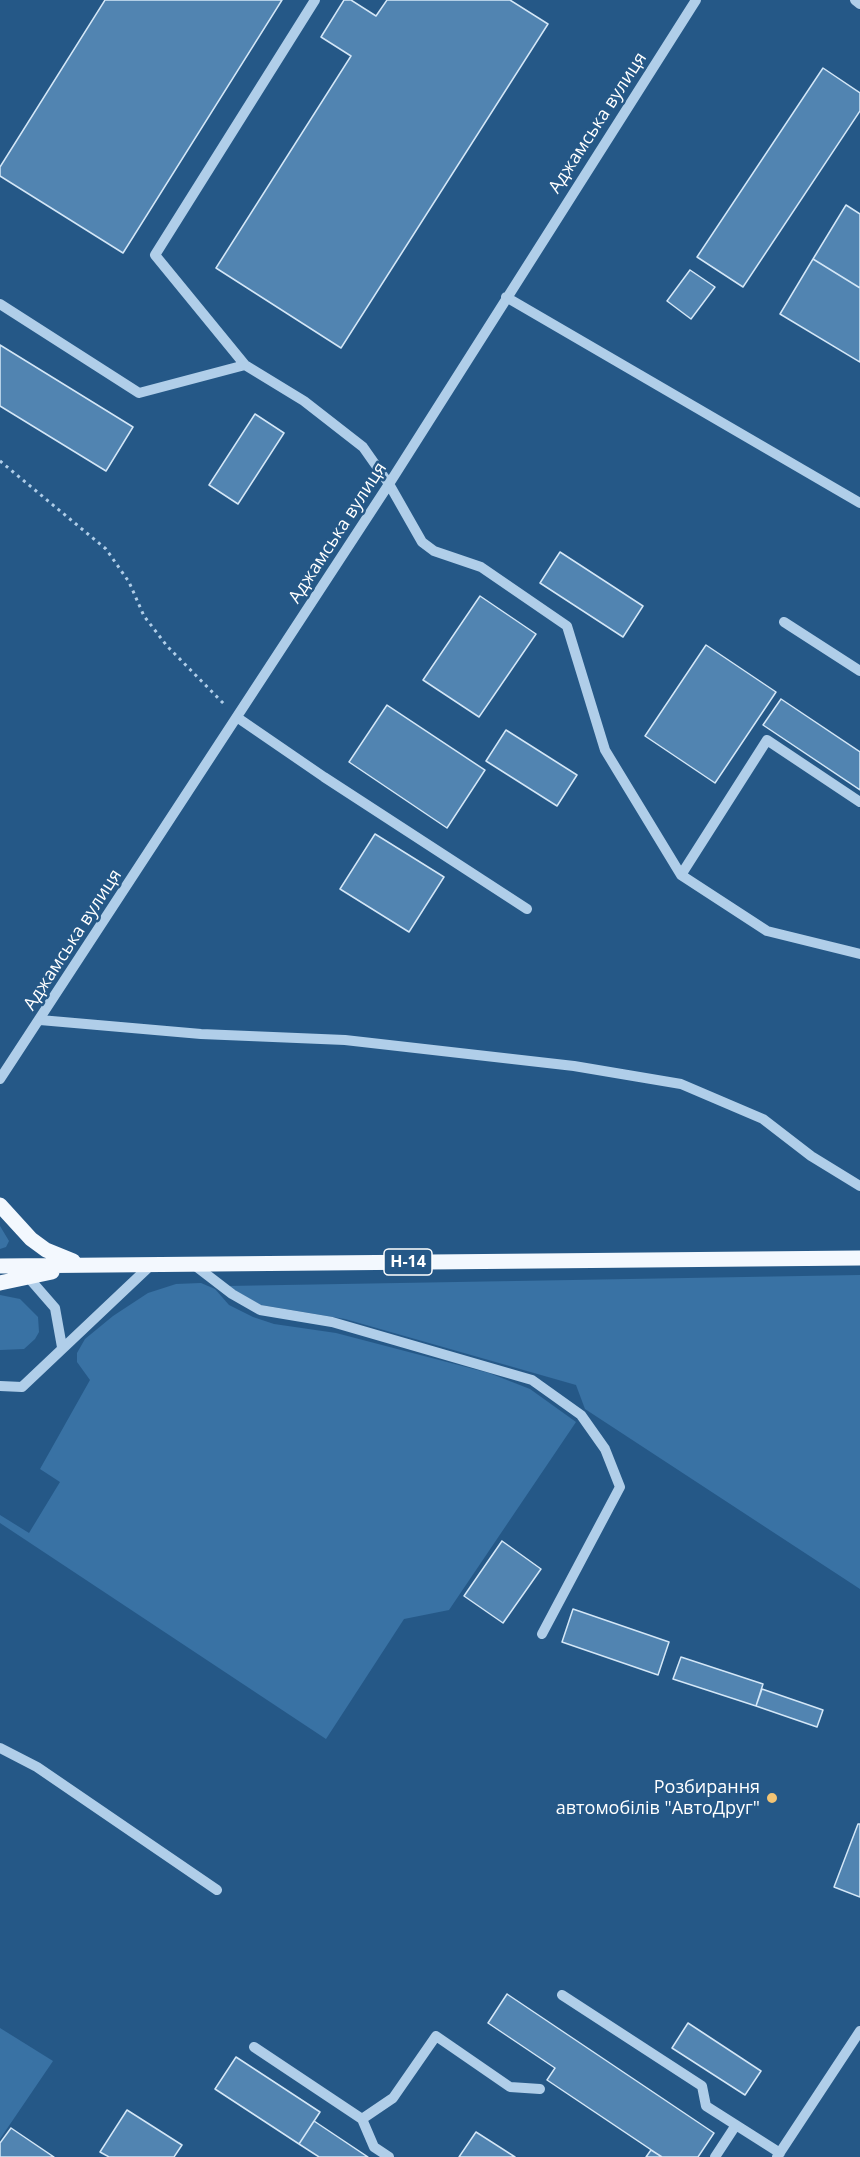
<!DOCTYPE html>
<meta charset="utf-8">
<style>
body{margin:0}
canvas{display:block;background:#255887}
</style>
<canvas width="860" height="2157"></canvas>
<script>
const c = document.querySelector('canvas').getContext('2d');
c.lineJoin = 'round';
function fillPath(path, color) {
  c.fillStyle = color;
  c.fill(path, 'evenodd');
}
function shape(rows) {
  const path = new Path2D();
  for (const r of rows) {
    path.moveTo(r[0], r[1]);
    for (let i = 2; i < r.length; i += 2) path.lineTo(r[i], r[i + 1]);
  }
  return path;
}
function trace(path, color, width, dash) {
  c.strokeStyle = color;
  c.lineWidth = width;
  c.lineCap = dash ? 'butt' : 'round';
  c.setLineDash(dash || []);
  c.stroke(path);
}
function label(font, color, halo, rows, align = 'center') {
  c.font = font + ' "Open Sans",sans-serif';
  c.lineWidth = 5;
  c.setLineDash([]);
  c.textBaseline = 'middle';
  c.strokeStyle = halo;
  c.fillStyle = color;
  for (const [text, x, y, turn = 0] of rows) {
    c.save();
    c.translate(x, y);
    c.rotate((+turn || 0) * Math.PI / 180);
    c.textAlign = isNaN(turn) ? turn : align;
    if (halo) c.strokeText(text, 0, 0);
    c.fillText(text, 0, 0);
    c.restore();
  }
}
const green = shape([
 [0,1226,9,1241,6,1247,0,1249],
 [860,1275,860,1589,585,1409,576,1385,345,1319,261,1305,227,1286],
 [201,1283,215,1289,229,1305,253,1317,274,1324,336,1333,489,1373,530,1389,576,1422,449,1610,404,1619,326,1739,0,1523,0,1515,29,1533,60,1482,40,1469,90,1380,77,1362,77,1353,85,1339,113,1316,148,1293,176,1284],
 [0,1295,20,1299,38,1317,39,1332,35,1339,24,1349,0,1350],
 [0,2028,53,2061,0,2139]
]);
const building = shape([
 [105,0,282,0,123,253,0,176,0,167,105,0],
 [344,0,351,0,376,16,387,0,510,0,548,24,341,348,216,268,351,56,321,37,344,0],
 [823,68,860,93,860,111,743,287,697,257,823,68],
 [846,205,860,214,860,288,813,259,846,205],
 [813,259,860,288,860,362,780,314,813,259],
 [690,270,715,287,691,319,667,301,690,270],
 [0,345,133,427,106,471,0,406,0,345],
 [255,414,284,433,238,504,209,485,255,414],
 [560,552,643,606,623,637,540,583,560,552],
 [480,596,536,634,479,717,423,680,480,596],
 [706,645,776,692,715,783,645,736,706,645],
 [781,699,860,752,860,790,763,725,781,699],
 [387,705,485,770,447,828,349,762,387,705],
 [506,730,577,775,557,806,486,761,506,730],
 [375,834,444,877,409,932,340,889,375,834],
 [502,1541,541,1569,503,1623,464,1596,502,1541],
 [573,1609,669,1642,658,1675,562,1642,573,1609],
 [681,1657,763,1684,756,1706,673,1679,681,1657],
 [762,1689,823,1710,817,1727,756,1706,762,1689],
 [858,1824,860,1824,860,1897,834,1887,858,1824],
 [507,1994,714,2133,698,2157,662,2157,547,2080,555,2068,488,2023,507,1994],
 [688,2023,761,2071,745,2095,672,2048,688,2023],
 [236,2057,320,2112,299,2144,215,2089,236,2057],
 [127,2110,182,2145,174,2157,109,2157,100,2152,127,2110],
 [314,2121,368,2157,319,2157,299,2144,314,2121],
 [11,2128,54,2157,0,2157,0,2143,11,2128],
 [476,2132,515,2157,459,2157,476,2132],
 [651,2150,662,2157,646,2157,651,2150]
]);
const path = shape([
 [0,461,106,549,129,582,144,616,167,646,226,706]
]);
const minor = shape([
 [315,0,155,255,245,365,304,401,363,447,389,484,422,542,434,551,481,567,567,626,605,750,681,875,767,931,860,954],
 [855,0,860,4],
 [506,297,860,503],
 [0,304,139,393,245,365],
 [784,622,860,671],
 [238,718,324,777,527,909],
 [681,875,767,740,860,802],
 [40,1020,201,1034,345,1040,574,1066,681,1084,763,1119,811,1156,860,1186],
 [0,1079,389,484,696,0],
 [193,1264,232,1294,260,1310,332,1322,532,1380,581,1415,605,1449,620,1487,542,1634],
 [28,1277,55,1308,62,1347],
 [0,1386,22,1387,152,1264],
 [0,1748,37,1767,217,1890],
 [562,1995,702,2086,706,2106,780,2153],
 [254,2047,362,2119,374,2147,389,2157],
 [362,2119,393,2098,436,2036,510,2087,540,2089],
 [715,2157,736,2125],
 [777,2157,860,2031]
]);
const major = shape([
 [0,1205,31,1239,46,1250,73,1261],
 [0,1266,860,1258],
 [0,1283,52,1272]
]);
const markers = [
 [772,1798,6,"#f3c474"]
];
const shields = [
 [408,1262,48]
];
const shieldNames = [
 ["Н-14",408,1262]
];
const streetNames = [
 ["Аджамська вулиця",598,123,-57],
 ["Аджамська вулиця",338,533,-57],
 ["Аджамська вулиця",73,940,-57]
];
const poiNames = [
 ["Розбирання",760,1788],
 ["автомобілів \"АвтоДруг\"",760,1809]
];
fillPath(green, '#3972a4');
fillPath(building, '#5184b1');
trace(building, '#d4e7f7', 1.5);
trace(path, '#b0cee9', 3, [3, 4.5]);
trace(minor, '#b0cee9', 10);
trace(major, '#f3f8fe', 15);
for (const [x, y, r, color] of markers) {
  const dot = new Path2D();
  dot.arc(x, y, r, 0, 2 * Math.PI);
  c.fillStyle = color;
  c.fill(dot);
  trace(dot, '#255887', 2);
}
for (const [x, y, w] of shields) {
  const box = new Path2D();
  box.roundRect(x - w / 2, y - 13, w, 26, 4.5);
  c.fillStyle = '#255887';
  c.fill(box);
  trace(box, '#fff', 1.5);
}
label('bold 16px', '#fff', null, shieldNames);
label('18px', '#fff', '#255887', streetNames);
label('18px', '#fff', '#255887', poiNames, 'right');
</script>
